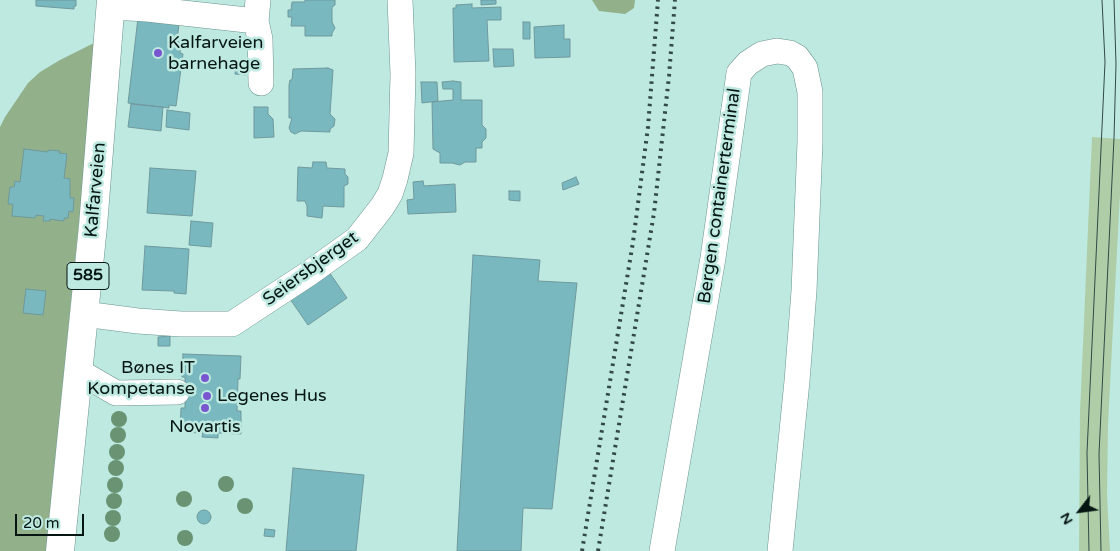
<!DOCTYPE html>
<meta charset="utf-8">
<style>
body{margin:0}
#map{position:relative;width:1120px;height:551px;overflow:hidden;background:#bde9e1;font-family:"Varela Round",sans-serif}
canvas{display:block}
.north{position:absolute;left:1055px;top:486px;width:50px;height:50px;-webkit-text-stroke:4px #bde9e1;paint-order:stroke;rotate:240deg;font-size:14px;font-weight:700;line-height:20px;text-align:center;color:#051512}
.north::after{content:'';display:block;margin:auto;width:18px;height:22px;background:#051512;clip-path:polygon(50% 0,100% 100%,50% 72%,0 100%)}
.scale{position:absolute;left:15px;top:514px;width:69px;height:22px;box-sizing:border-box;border:2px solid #051512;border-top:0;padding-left:6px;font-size:15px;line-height:18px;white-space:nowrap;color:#051512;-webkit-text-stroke:4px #bde9e1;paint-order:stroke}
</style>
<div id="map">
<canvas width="1120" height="551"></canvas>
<div class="north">N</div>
<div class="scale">20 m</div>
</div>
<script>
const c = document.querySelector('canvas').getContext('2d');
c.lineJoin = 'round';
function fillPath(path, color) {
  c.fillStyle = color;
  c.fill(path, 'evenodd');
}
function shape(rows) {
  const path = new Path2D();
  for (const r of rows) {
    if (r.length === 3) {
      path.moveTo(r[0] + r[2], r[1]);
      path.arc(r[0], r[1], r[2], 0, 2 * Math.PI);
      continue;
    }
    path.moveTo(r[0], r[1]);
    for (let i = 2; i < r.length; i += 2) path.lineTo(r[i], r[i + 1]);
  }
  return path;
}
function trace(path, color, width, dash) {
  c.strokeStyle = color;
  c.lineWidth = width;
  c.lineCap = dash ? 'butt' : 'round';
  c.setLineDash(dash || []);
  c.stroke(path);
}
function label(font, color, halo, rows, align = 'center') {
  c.font = font + ' "Varela Round",sans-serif';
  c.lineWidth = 5;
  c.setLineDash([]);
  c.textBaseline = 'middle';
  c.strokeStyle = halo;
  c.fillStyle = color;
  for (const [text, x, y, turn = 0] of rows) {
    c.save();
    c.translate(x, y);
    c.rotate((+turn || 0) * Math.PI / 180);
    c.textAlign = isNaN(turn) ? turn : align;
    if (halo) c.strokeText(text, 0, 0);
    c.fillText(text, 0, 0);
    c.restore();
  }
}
const green = shape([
 [1092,137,1120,139,1120,193,1108,424,1107,495,1110,551,1079,551,1080,412]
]);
const forest = shape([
 [592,0,635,0,634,8,625,14,599,11],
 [94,43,87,142,46,551,0,551,0,127,5,117,28,83,40,72,60,60]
]);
const building = shape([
 [36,0,76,0,76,6,74,6,74,9,36,6,36,0],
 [305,0,335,0,335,5,332,7,332,22,335,28,332,33,332,36,305,36,305,26,291,26,292,17,288,17,288,10,291,10,292,2,305,2,305,0],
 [481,0,496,0,496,4,481,5,481,0],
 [472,4,472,8,501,7,501,20,487,20,489,61,454,62,453,8,456,8,456,5,472,4],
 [138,18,179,24,177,41,181,42,180,53,183,54,176,106,169,105,169,108,128,103,138,18],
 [523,22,530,22,530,39,523,39,523,22],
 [564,25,564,39,570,39,570,57,535,58,534,27,564,25],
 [493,49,513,49,514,66,494,67,493,49],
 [236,66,247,67,246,75,235,74,236,66],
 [328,68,333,70,330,114,335,119,334,126,330,129,330,132,301,131,295,134,291,132,289,128,292,118,289,118,289,85,290,80,292,80,293,69,328,68],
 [453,81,461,82,461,100,482,100,482,125,486,129,486,138,482,142,482,148,476,148,476,162,465,162,460,165,452,163,440,163,440,153,433,149,432,102,453,100,453,89,443,89,442,82,453,81],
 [421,82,437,82,438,101,422,103,421,82],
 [131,104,163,107,161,131,128,127,131,104],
 [254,107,268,107,268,114,273,119,274,137,254,138,254,107],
 [167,110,190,113,189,130,166,127,167,110],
 [24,149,48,152,48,150,60,151,59,153,67,154,64,178,70,179,70,198,74,198,73,212,69,211,68,218,64,218,64,221,50,219,50,221,43,221,44,216,36,215,35,218,12,216,13,204,8,204,10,187,14,187,15,181,20,182,24,149],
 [313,162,326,162,327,168,345,169,345,174,348,177,348,184,344,186,344,207,323,206,322,218,307,216,307,206,305,201,297,201,298,167,312,168,313,162],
 [150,168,196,171,192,216,147,213,150,168],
 [576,177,579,184,563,190,562,183,576,177],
 [423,181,424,186,455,184,456,212,408,214,407,200,414,199,413,182,423,181],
 [509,191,520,191,520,201,509,200,509,191],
 [191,221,213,223,211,247,189,245,191,221],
 [145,246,189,249,186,294,174,293,174,291,142,290,145,246],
 [473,255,540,260,538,281,577,283,552,509,523,508,521,551,457,551,473,255],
 [329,272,347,298,308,325,290,299,329,272],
 [26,289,46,291,43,315,23,313,26,289],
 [170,336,170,346,158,346,158,337,170,336],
 [183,354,241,356,240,379,238,379,237,411,241,411,241,434,218,433,218,438,202,437,203,433,180,432,181,408,185,408,185,377,182,377,183,354],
 [293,468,364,475,356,551,286,551,293,468],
 [204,517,7],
 [265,529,275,530,274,537,264,536,265,529]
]);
const minor = shape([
 [111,7,147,9,256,21,258,0],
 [256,21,260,39,261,83],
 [84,314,138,321,181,324,232,324,308,274,357,239,382,207,390,194,395,179,401,153,403,74,400,0],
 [78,371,116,393,177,392],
 [662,551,713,258,739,73,748,63,762,54,777,51,790,53,797,57,805,68,810,92,810,142,804,291,797,381,780,551]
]);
const major = shape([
 [60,551,93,226,111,0]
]);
const tram = shape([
 [1089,551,1087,453,1105,62,1102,0],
 [1101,551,1099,454,1114,138,1116,64,1114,0]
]);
const rail = shape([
 [582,551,633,242,648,127,658,0],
 [598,551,654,213,669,76,675,0]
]);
const trees = [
 [119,419],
 [118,435],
 [117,452],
 [116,468],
 [226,484],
 [115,485],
 [184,499],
 [114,501],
 [245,506],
 [113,518],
 [112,534],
 [185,538]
];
const markers = [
 [158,53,5,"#7956d0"],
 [205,378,5,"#7956d0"],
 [207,396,5,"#7956d0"],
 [205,408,5,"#7956d0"]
];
const shields = [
 [88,276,42]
];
const shieldNames = [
 ["585",88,276]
];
const poiNames = [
 ["Kalfarveien",168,43],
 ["barnehage",168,64],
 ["Bønes IT",195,368,"right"],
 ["Kompetanse",195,389,"right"],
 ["Legenes Hus",217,396],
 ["Novartis",205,427,"center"]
];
const streetNames = [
 ["Kalfarveien",96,190,-85],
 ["Bergen containerterminal",720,196,-82],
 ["Seiersbjerget",311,269,-36]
];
fillPath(green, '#afcea7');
fillPath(forest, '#92b18a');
fillPath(building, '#79b8bf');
trace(building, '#6f999d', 1);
trace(minor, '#6b938c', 26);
trace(major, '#6b938c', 29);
trace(minor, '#fff', 25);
trace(major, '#fff', 28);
trace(tram, '#334945', 1);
trace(rail, '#334945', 4, [2.5, 5]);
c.fillStyle = '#699372';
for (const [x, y] of trees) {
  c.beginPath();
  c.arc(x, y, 8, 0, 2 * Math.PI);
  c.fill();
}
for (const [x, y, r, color] of markers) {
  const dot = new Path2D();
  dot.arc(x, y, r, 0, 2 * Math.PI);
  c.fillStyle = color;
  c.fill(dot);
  trace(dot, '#bde9e1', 2);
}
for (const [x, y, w] of shields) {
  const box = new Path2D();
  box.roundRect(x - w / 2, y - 13.5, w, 27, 4);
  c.fillStyle = '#bde9e1';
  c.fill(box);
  trace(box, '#051512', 1);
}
label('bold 16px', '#051512', null, shieldNames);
label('18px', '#051512', '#bde9e1', poiNames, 'left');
label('18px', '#051512', '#bde9e1', streetNames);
</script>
